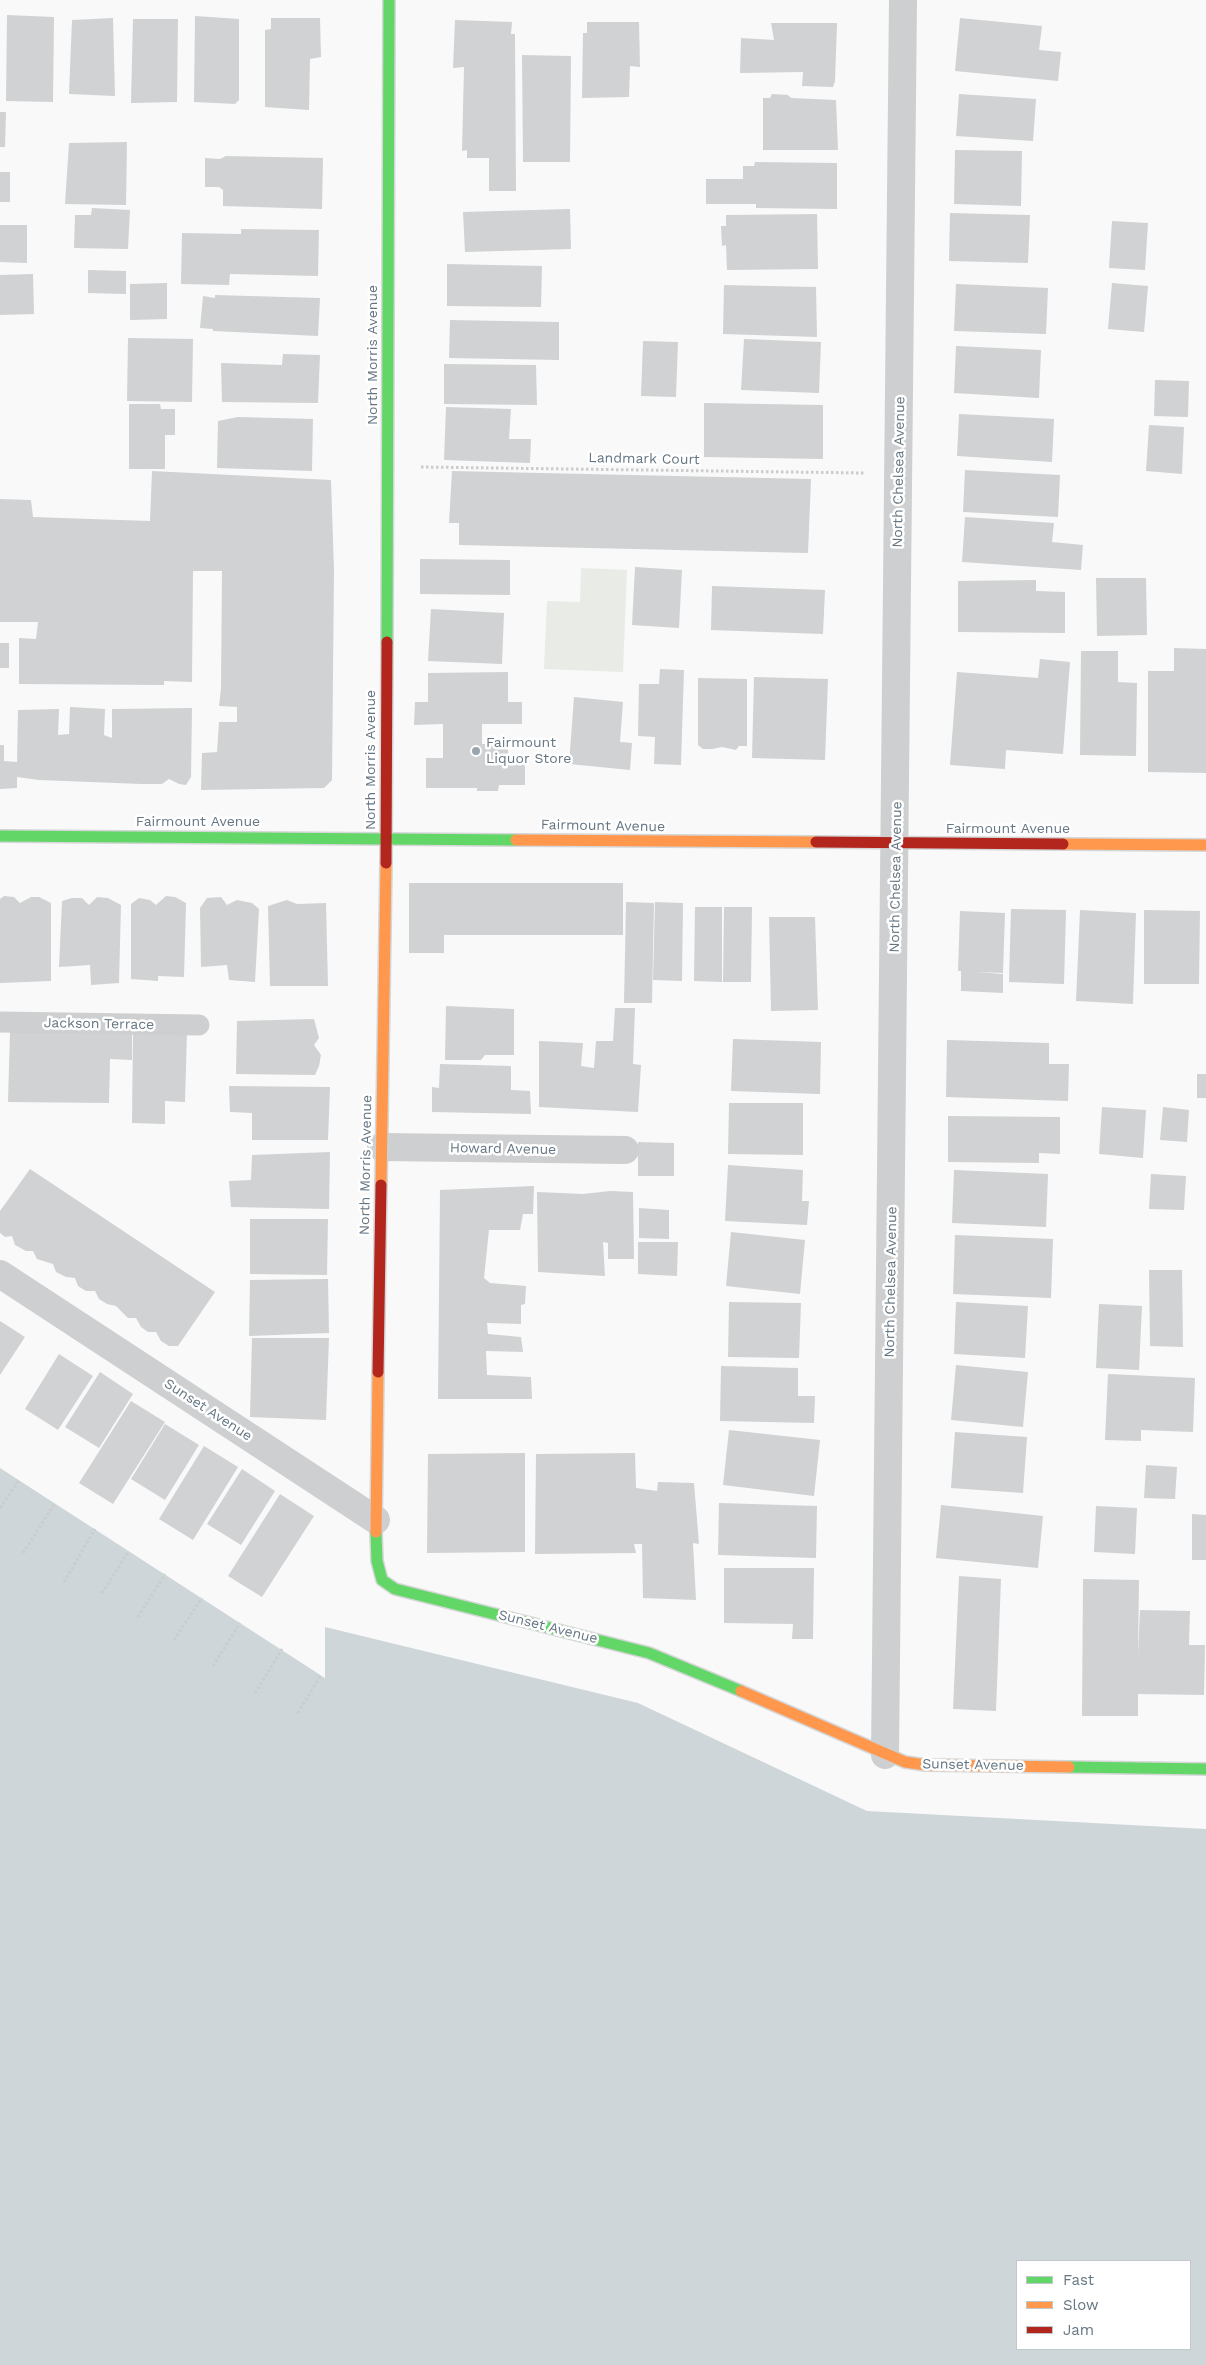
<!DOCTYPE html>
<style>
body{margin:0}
#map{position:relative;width:1206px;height:2365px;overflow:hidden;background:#f9f9f9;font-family:"Work Sans",sans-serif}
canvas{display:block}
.legend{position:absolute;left:1016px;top:2260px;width:175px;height:90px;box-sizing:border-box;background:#fff;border:1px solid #c1c8cd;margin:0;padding:6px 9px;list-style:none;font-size:15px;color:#657683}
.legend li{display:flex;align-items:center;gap:10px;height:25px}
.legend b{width:25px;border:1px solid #c1c8cd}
</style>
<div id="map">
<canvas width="1206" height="2365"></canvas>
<ul class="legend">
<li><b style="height:6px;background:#63d668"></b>Fast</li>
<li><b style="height:6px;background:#ff974d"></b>Slow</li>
<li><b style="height:6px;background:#b3261e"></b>Jam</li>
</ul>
</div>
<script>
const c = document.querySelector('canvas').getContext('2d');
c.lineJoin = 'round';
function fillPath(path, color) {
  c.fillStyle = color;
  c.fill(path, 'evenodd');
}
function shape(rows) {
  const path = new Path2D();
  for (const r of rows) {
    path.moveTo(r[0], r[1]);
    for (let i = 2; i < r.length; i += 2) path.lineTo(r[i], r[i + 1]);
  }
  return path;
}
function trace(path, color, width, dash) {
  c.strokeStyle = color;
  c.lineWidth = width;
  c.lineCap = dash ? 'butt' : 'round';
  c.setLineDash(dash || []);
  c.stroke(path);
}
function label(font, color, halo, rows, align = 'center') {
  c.font = font + ' "Work Sans",sans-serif';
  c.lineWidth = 5;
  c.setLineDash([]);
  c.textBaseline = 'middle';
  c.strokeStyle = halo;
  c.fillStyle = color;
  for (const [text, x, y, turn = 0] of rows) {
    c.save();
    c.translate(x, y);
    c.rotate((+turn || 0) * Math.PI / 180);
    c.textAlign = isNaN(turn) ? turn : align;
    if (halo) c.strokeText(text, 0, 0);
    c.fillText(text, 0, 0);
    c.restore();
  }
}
const green = shape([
 [581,568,627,570,623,672,544,669,547,601,580,602]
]);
const water = shape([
 [0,1468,325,1678,325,1627,638,1703,867,1811,1206,1829,1206,2365,0,2365],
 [1017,2261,1190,2261,1190,2349,1017,2349]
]);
const building = shape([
 [7,15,54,17,53,102,6,101],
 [195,16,239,19,239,100,235,104,194,102],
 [113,18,115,96,69,94,72,20],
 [271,18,320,18,321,57,310,59,309,110,265,107,265,30,271,29],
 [960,18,1042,26,1039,50,1061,52,1058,81,955,71],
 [133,19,178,19,177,102,131,103],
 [455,20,512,22,511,34,515,34,516,191,489,191,489,158,467,158,467,150,462,151,464,67,453,68],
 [587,22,639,22,640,67,630,66,629,97,582,98,583,33,587,33],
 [771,23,837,23,835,81,833,87,802,86,803,72,740,73,741,38,774,40],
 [522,55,571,56,570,162,523,162],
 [772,94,788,95,791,98,836,100,838,150,763,150,763,98,770,98],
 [959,94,1036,99,1033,141,956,136],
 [0,112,6,112,5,147,0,147],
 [127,142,126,205,65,204,69,143],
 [955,150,1022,151,1021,206,954,204],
 [226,156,323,158,322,209,223,206,223,190,219,187,205,187,205,158,220,159],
 [755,162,837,163,837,209,756,208,756,204,706,204,706,179,743,179,743,166,754,166],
 [0,172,10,172,10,202,0,202],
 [92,208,130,210,128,249,74,248,75,215,91,215],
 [570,209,571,249,465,252,463,212],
 [950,213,1030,215,1028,263,949,261],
 [817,214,818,269,727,270,726,245,722,246,721,226,726,226,726,215],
 [1112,221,1148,223,1145,270,1109,268],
 [0,225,27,225,27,263,0,262],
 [241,229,319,230,318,276,230,274,229,285,181,284,182,233,241,234],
 [447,264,542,266,541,307,447,306],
 [88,270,126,271,126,294,88,293],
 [33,274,34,314,0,315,0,275],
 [167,283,167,319,130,320,130,284],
 [1112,283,1148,286,1144,332,1108,329],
 [956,284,1048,288,1046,334,954,331],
 [724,285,816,287,817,337,723,334],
 [215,295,320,298,318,336,213,331,213,329,200,328,203,296,215,298],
 [450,320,559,322,559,360,449,358],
 [128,338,193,339,192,402,127,401],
 [744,339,821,342,819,393,741,390],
 [643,341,678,342,676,397,641,396],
 [956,346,1041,350,1039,398,954,393],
 [283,354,320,355,318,403,222,402,221,363,282,365],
 [444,364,536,365,537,405,444,404],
 [1155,380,1189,381,1188,417,1154,416],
 [704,403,823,405,823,459,704,457],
 [129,404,160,404,161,409,175,409,175,435,165,435,165,469,129,469],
 [446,407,511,409,509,439,531,439,530,463,444,460],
 [959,414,1054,419,1052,462,957,456],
 [238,417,313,419,312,471,217,468,218,421],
 [1149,425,1184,427,1182,474,1146,471],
 [965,470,1060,475,1058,517,963,512],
 [152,471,331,480,334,570,332,780,324,788,201,790,202,753,217,752,219,722,237,722,237,707,219,706,221,688,222,571,193,571,192,682,164,681,164,685,19,684,19,638,36,639,38,622,0,622,0,499,31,500,33,517,150,521],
 [452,471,811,479,808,553,459,545,459,523,449,523],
 [965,517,1054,523,1052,542,1083,545,1081,570,962,562],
 [420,559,510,560,510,595,420,594],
 [635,567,682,570,679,628,632,625],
 [1096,578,1146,578,1147,635,1097,636],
 [1036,580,1036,591,1065,592,1065,633,958,632,958,581],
 [712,586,825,590,823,634,711,630],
 [431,609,504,613,502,664,428,661],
 [0,643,9,643,9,668,0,668],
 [1174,648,1206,649,1206,773,1148,772,1148,671,1174,671],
 [1081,651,1118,651,1118,682,1137,683,1136,756,1080,755],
 [1040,659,1070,662,1063,754,1006,750,1005,769,950,765,957,672,1038,678],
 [660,669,684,670,681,765,654,764,655,737,638,736,639,684,659,684],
 [508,672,508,702,522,702,522,724,482,724,482,744,508,744,508,761,525,761,525,785,499,785,498,791,477,791,477,788,426,788,426,758,443,758,443,724,414,725,415,702,428,702,428,673],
 [754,677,828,679,825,760,752,758],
 [698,678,747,679,747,746,739,746,736,750,722,747,712,749,703,749,698,745],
 [574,697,623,702,620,742,632,743,630,770,569,764],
 [70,707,105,709,104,735,112,738,112,709,192,708,191,777,186,785,179,784,169,779,162,784,141,784,39,780,17,777,17,788,0,789,0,745,4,745,4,761,17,762,18,710,59,709,58,735,69,734],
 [409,883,623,883,623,935,444,935,444,953,409,953],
 [4,896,14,897,20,903,31,897,39,897,51,903,51,981,0,983,0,899],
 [166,896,175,897,186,903,184,977,158,976,158,981,131,979,131,904,139,898,150,900,156,905],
 [97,897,108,898,121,905,119,983,91,985,90,965,59,967,62,901,72,898,82,898,89,905],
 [221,897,227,905,237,900,252,903,259,909,255,982,229,980,227,965,201,967,200,908,207,898],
 [287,900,297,904,326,903,328,986,270,986,268,906],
 [626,902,654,903,652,1003,624,1003],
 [655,902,683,903,682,981,653,980],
 [695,907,722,907,722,982,694,981],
 [724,907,752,907,751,982,723,982],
 [1011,909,1066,910,1064,984,1009,982],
 [1080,910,1136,913,1133,1004,1076,1001],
 [1144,910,1200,911,1199,984,1144,984],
 [960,911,1005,913,1003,973,976,972,1003,974,1003,993,961,991,961,971,958,971],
 [769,917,815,917,818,1010,771,1011],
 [446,1006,514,1009,514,1055,485,1055,481,1060,445,1060],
 [615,1008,635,1008,633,1064,641,1065,638,1112,539,1107,539,1041,583,1043,581,1066,594,1068,596,1041,613,1041],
 [314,1019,319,1038,314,1045,321,1055,319,1066,315,1075,236,1074,237,1021],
 [10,1031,132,1034,132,1060,110,1059,109,1103,8,1102],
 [133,1031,187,1032,185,1102,165,1101,165,1124,132,1123],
 [733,1039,821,1042,820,1094,731,1091],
 [947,1040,1049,1043,1049,1064,1069,1064,1068,1101,946,1097],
 [440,1064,511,1066,511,1090,530,1091,531,1114,432,1112,432,1087,439,1088],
 [1197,1074,1206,1074,1206,1098,1197,1098],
 [229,1086,330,1087,328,1140,252,1140,252,1113,230,1112],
 [729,1103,803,1103,803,1155,728,1154],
 [1102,1107,1146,1110,1143,1158,1099,1154],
 [1163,1107,1189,1110,1187,1142,1160,1140],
 [948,1116,1060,1117,1060,1154,1039,1153,1039,1163,948,1162],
 [638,1142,674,1143,674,1176,638,1176],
 [330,1152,329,1209,231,1207,229,1181,251,1180,252,1155],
 [728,1165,803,1170,802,1201,809,1201,807,1225,725,1221],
 [30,1169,215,1292,178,1346,169,1346,161,1341,156,1332,148,1332,141,1327,136,1318,128,1318,116,1306,107,1304,99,1299,95,1291,86,1291,78,1286,75,1278,66,1277,56,1272,53,1264,37,1259,33,1251,26,1251,15,1245,12,1236,5,1237,0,1233,0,1211],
 [954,1170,1048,1174,1046,1227,952,1223],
 [1151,1174,1186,1176,1184,1210,1149,1209],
 [534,1186,533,1214,523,1214,520,1230,489,1230,484,1278,490,1283,526,1286,525,1304,521,1305,521,1324,487,1323,488,1334,521,1337,523,1352,486,1351,487,1375,531,1377,532,1399,438,1399,440,1190],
 [610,1191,633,1192,634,1259,608,1259,608,1243,603,1242,605,1276,538,1272,537,1192,583,1194],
 [639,1208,669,1210,669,1239,639,1238],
 [250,1219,328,1219,327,1275,250,1274],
 [731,1232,805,1240,800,1294,726,1286],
 [955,1235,1053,1239,1051,1298,953,1294],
 [638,1242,678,1242,677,1276,638,1274],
 [1149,1270,1182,1270,1183,1347,1150,1346],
 [328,1279,329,1333,249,1336,250,1280],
 [729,1302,801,1303,799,1358,728,1357],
 [956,1302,1028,1306,1025,1358,954,1354],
 [1099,1304,1142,1306,1139,1370,1096,1368],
 [0,1321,25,1337,0,1375],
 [252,1338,329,1338,326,1420,250,1417],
 [59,1354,93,1376,58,1430,25,1409],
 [956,1365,1028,1372,1023,1427,951,1420],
 [721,1366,798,1368,798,1396,815,1396,814,1423,720,1421],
 [100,1372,133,1394,99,1448,65,1427],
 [1108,1374,1195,1378,1193,1432,1141,1430,1141,1441,1105,1440],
 [131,1401,165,1422,113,1504,79,1483],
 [165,1424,199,1445,165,1500,131,1479],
 [729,1430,820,1440,814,1496,723,1485],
 [955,1432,1027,1437,1023,1493,951,1488],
 [204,1446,238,1467,193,1540,159,1519],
 [525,1453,525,1552,427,1553,428,1454],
 [635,1453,636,1488,657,1491,658,1482,694,1483,699,1544,693,1543,696,1600,643,1598,642,1544,634,1544,636,1553,535,1554,536,1454],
 [1146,1465,1177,1467,1175,1499,1144,1498],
 [242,1469,275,1491,241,1545,207,1524],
 [280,1494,314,1516,262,1597,228,1576],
 [719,1503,817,1506,816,1558,718,1555],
 [941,1505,1043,1516,1038,1568,936,1558],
 [1096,1506,1137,1508,1135,1554,1094,1552],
 [1192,1514,1206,1515,1206,1560,1192,1560],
 [724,1568,814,1568,813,1639,792,1639,793,1624,724,1623],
 [959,1576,1001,1579,996,1711,953,1709],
 [1083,1579,1139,1580,1138,1656,1140,1610,1190,1611,1189,1645,1205,1645,1204,1695,1138,1694,1138,1716,1082,1716]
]);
const path = shape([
 [421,467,865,473],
 [0,1508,19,1480],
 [23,1553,55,1503],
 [64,1582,95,1529],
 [102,1593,129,1551],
 [138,1617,165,1574],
 [174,1640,202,1598],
 [213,1666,240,1623],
 [255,1693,282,1649],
 [298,1713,321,1675]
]);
const lane = shape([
 [0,1022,199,1025]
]);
const street = shape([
 [381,1147,625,1150],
 [0,1274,376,1520],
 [885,1755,903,0]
]);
const fast = shape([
 [387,642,389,0],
 [0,836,516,840],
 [376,1532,377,1561,382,1580,395,1589,649,1653,741,1691],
 [1069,1767,1206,1769]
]);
const slow = shape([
 [516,840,816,842],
 [1063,844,1206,845],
 [381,1185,386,863],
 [376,1532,378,1372],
 [741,1691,905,1762,926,1765,1069,1767]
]);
const jam = shape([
 [816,842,1063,844],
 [386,863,387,642],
 [378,1372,381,1185]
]);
const markers = [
 [476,751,5,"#99a4ac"]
];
const streetNames = [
 ["North Morris Avenue",373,355,-90],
 ["Landmark Court",644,459,1],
 ["North Chelsea Avenue",899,472,-89],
 ["North Morris Avenue",371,760,-90],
 ["Fairmount Avenue",198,822],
 ["Fairmount Avenue",603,826,1],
 ["Fairmount Avenue",1008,829],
 ["North Chelsea Avenue",896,877,-89],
 ["Jackson Terrace",99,1024,1],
 ["Howard Avenue",503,1149,1],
 ["North Morris Avenue",366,1165,-89],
 ["North Chelsea Avenue",891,1282,-89],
 ["Sunset Avenue",208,1410,33],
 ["Sunset Avenue",548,1627,14],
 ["Sunset Avenue",973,1765,1]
];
const poiNames = [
 ["Fairmount",486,743],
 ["Liquor Store",486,759]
];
fillPath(green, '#e8ebe6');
fillPath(water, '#ced6d9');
fillPath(building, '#d0d2d3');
trace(fast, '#d5d6d7', 14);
trace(slow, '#d5d6d7', 14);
trace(jam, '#d5d6d7', 14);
trace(path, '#cbcccd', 3, [2.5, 2.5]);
trace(lane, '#cecfd0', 21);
trace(street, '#cecfd0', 28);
trace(fast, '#63d668', 11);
trace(slow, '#ff974d', 11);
trace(jam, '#b3261e', 11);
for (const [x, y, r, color] of markers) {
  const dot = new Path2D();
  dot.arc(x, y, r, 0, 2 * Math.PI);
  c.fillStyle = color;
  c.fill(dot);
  trace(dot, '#fff', 2);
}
label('14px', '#657683', '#fff', streetNames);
label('14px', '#657683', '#fff', poiNames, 'left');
</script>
